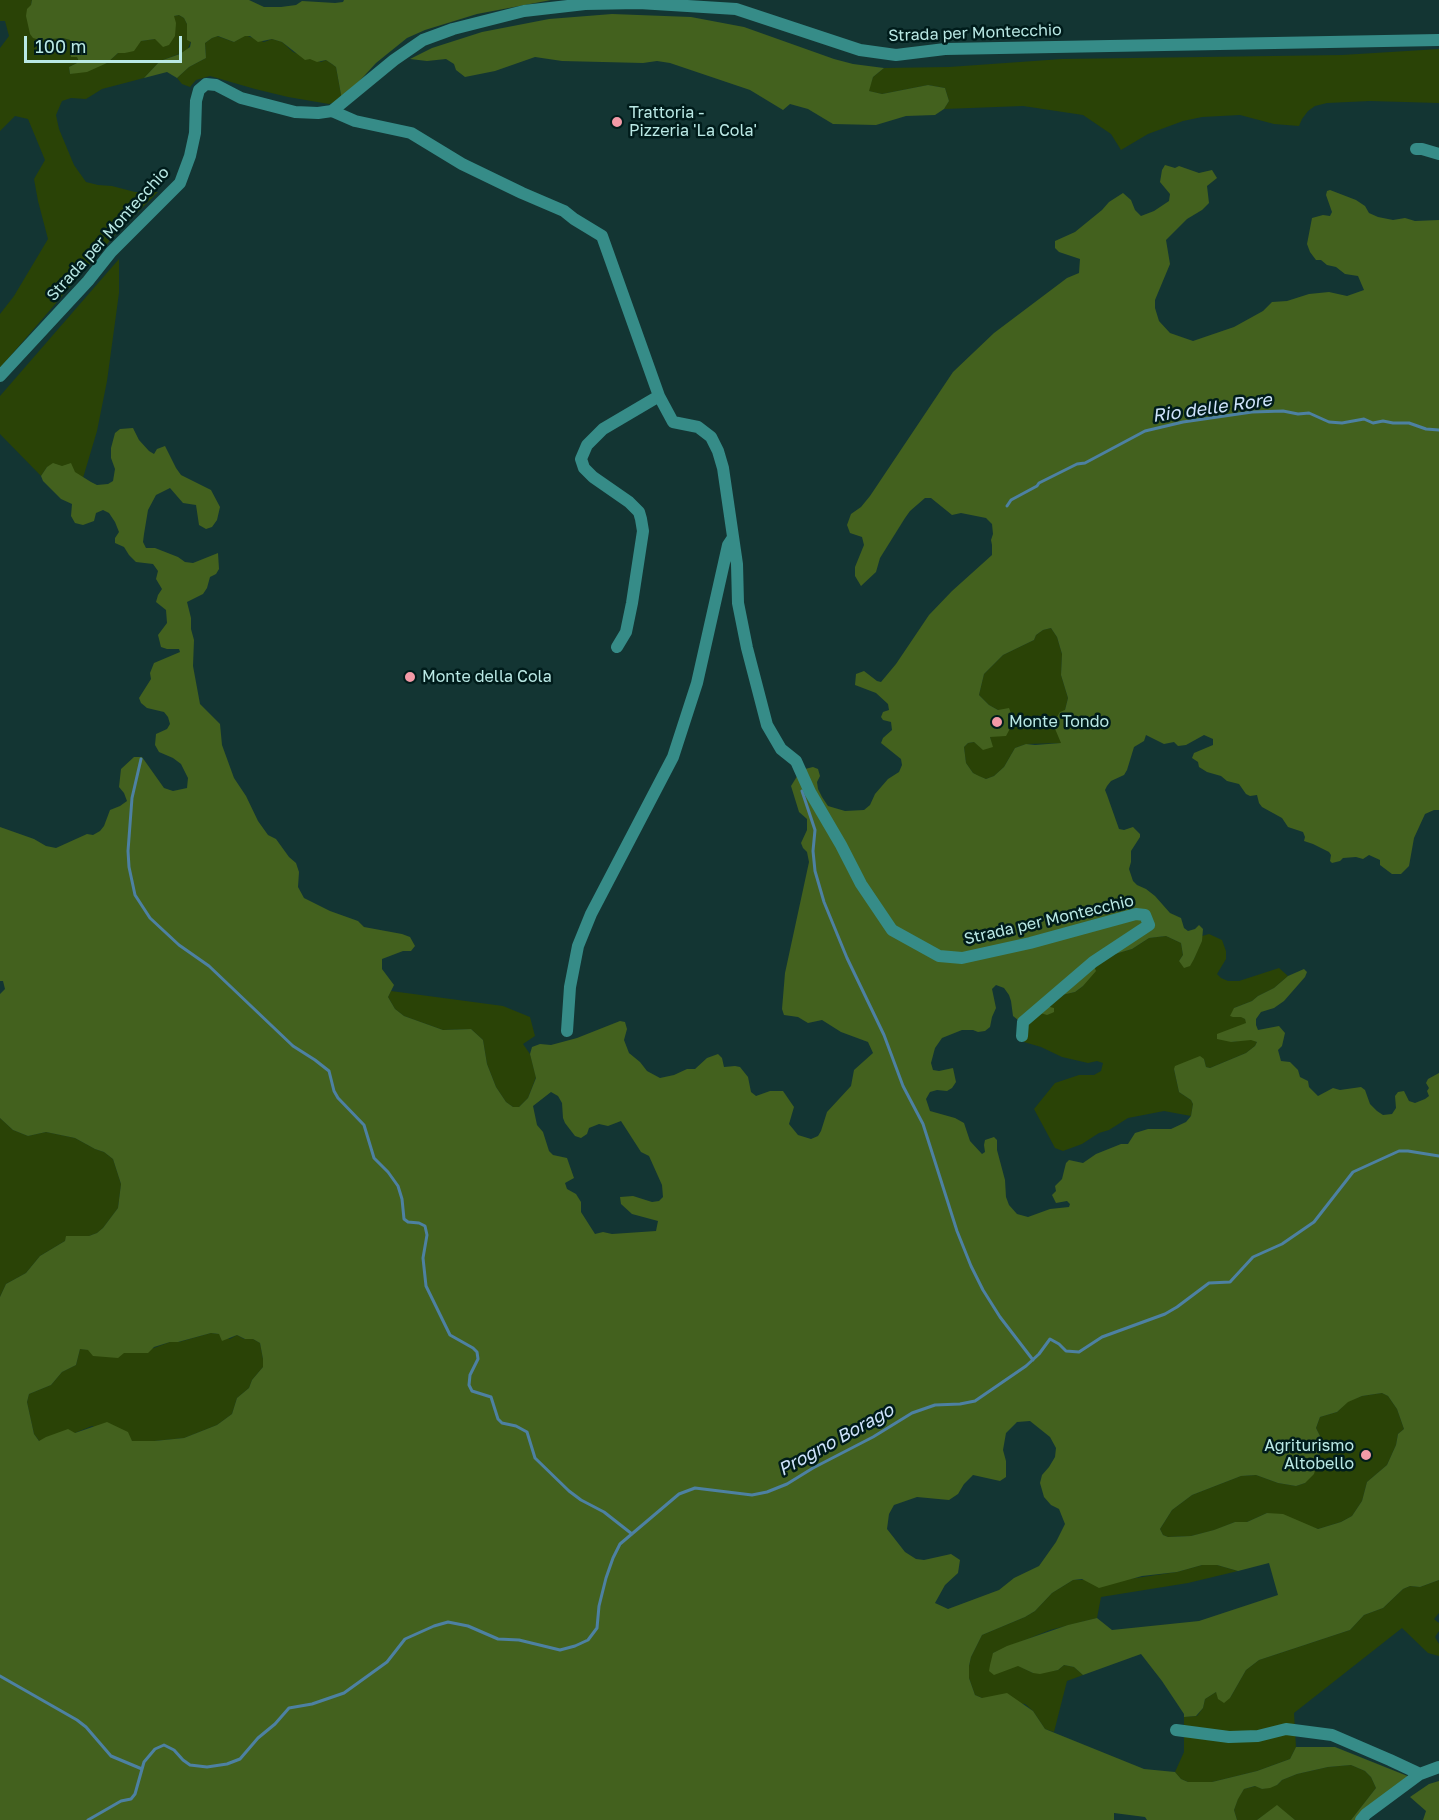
<!DOCTYPE html>
<style>
body{margin:0}
#map{position:relative;width:1439px;height:1820px;overflow:hidden;background:#133533;font-family:"Golos Text",sans-serif}
canvas{display:block}
.scale{position:absolute;left:24px;top:36px;width:158px;height:27px;box-sizing:border-box;border:3px solid #bae9e5;border-top:0;padding-left:8px;font-size:18px;line-height:21px;white-space:nowrap;color:#bae9e5;-webkit-text-stroke:4px #001c1b;paint-order:stroke}
</style>
<div id="map">
<canvas width="1439" height="1820"></canvas>
<div class="scale">100 m</div>
</div>
<script>
const c = document.querySelector('canvas').getContext('2d');
c.lineJoin = 'round';
function fillPath(path, color) {
  c.fillStyle = color;
  c.fill(path, 'evenodd');
}
function shape(rows) {
  const path = new Path2D();
  for (const r of rows) {
    path.moveTo(r[0], r[1]);
    for (let i = 2; i < r.length; i += 2) path.lineTo(r[i], r[i + 1]);
  }
  return path;
}
function trace(path, color, width, dash) {
  c.strokeStyle = color;
  c.lineWidth = width;
  c.lineCap = dash ? 'butt' : 'round';
  c.setLineDash(dash || []);
  c.stroke(path);
}
function label(font, color, halo, rows, align = 'center') {
  c.font = font + ' "Golos Text",sans-serif';
  c.lineWidth = 5;
  c.setLineDash([]);
  c.textBaseline = 'middle';
  c.strokeStyle = halo;
  c.fillStyle = color;
  for (const [text, x, y, turn = 0] of rows) {
    c.save();
    c.translate(x, y);
    c.rotate((+turn || 0) * Math.PI / 180);
    c.textAlign = isNaN(turn) ? turn : align;
    if (halo) c.strokeText(text, 0, 0);
    c.fillText(text, 0, 0);
    c.restore();
  }
}
const green = shape([
 [0,0,32,0,31,5,40,40,63,38,70,40,72,44,79,62,69,67,70,74,107,63,118,53,125,53,141,41,155,39,174,16,179,15,184,18,187,24,187,39,191,41,187,51,160,61,144,78,102,89,86,99,71,98,62,101,56,115,59,129,74,165,86,182,98,185,112,186,135,192,158,192,114,236,0,368,0,314,14,296,48,239,38,201,34,179,45,160,28,119,15,116,0,131,0,48,9,36,5,21,0,21],
 [245,35,264,42,272,39,282,42,293,52,321,62,326,60,332,64,336,67,342,100,329,104,288,97,255,89,210,76,196,80,190,87,182,84,177,78,189,67,206,58,205,43,212,38,217,36,234,42],
 [1439,49,1439,103,1370,101,1327,103,1315,106,1308,111,1302,119,1299,126,1274,124,1240,115,1202,117,1183,121,1148,134,1121,150,1111,134,1083,115,1023,106,944,109,949,101,945,88,928,85,882,94,868,91,873,77,884,68,949,67,1062,59,1342,55],
 [119,259,119,293,107,381,97,431,83,478,62,466,47,467,41,476,0,434,0,396],
 [1051,628,1057,637,1062,654,1061,675,1068,698,1065,710,1061,743,1026,744,1015,748,1004,767,994,776,986,779,978,776,973,773,966,763,964,747,968,743,974,742,983,749,992,746,990,737,998,710,989,705,979,695,984,674,1003,655,1034,640,1036,635,1043,630],
 [1209,934,1222,940,1226,951,1226,959,1217,974,1221,978,1228,981,1239,981,1279,968,1288,976,1274,988,1258,996,1252,1001,1234,1008,1233,1017,1241,1016,1245,1019,1247,1023,1241,1026,1231,1042,1251,1039,1257,1042,1255,1046,1246,1053,1210,1068,1206,1067,1204,1059,1174,1069,1179,1092,1191,1100,1193,1104,1191,1116,1164,1111,1128,1118,1109,1130,1099,1133,1082,1144,1063,1151,1055,1148,1034,1109,1055,1083,1079,1075,1094,1075,1101,1071,1103,1063,1097,1061,1088,1063,1062,1057,1041,1047,1024,1042,1019,1035,1024,1022,1062,995,1075,992,1083,986,1094,967,1095,960,1132,949,1149,938,1166,936,1181,943,1183,955,1179,961,1194,959,1202,936],
 [391,991,503,1006,530,1017,535,1036,523,1044,530,1054,536,1077,528,1098,519,1107,513,1107,506,1102,496,1087,487,1064,483,1040,471,1029,443,1030,404,1016,395,1009,388,997],
 [0,1118,13,1130,28,1136,46,1132,75,1138,95,1149,104,1152,113,1159,121,1184,118,1208,103,1228,97,1233,89,1236,67,1236,65,1241,40,1256,26,1273,6,1284,0,1297],
 [211,1333,219,1334,230,1339,237,1335,244,1339,253,1339,260,1343,263,1359,263,1367,252,1380,249,1388,237,1398,232,1414,217,1425,184,1438,154,1441,132,1441,92,1426,75,1433,47,1437,40,1442,34,1434,27,1402,29,1394,51,1385,62,1372,76,1365,80,1349,140,1353,170,1342,179,1342],
 [1382,1393,1388,1396,1397,1409,1404,1429,1398,1434,1396,1445,1387,1465,1367,1482,1362,1501,1352,1516,1341,1522,1318,1529,1267,1513,1247,1522,1235,1522,1215,1530,1191,1536,1168,1537,1163,1535,1160,1529,1172,1510,1192,1495,1241,1476,1256,1475,1278,1483,1296,1486,1305,1483,1320,1436,1316,1428,1320,1417,1337,1412,1348,1401,1362,1396],
 [1202,1565,1217,1565,1238,1571,1188,1583,1101,1597,1097,1618,1050,1630,993,1653,1033,1673,1058,1670,1064,1665,1074,1667,1083,1675,1067,1681,1054,1732,1045,1729,1033,1711,1025,1704,982,1698,975,1695,969,1678,969,1666,971,1657,982,1635,1025,1617,1035,1611,1052,1593,1073,1580,1129,1579,1177,1572],
 [1439,1580,1439,1613,1434,1619,1439,1623,1439,1631,1435,1637,1439,1644,1439,1656,1428,1653,1402,1628,1294,1713,1296,1747,1290,1759,1257,1771,1212,1782,1188,1782,1181,1779,1175,1772,1184,1752,1184,1717,1197,1716,1203,1708,1205,1699,1216,1692,1230,1698,1246,1670,1259,1660,1350,1630,1364,1615,1383,1608,1403,1589,1410,1586,1420,1587],
 [1351,1765,1365,1771,1371,1777,1376,1788,1351,1820,1295,1820,1277,1806,1257,1820,1237,1820,1234,1810,1238,1798,1244,1789,1256,1786,1262,1789,1277,1785,1282,1780,1297,1774,1328,1767]
]);
const forest = shape([
 [32,0,249,0,264,7,281,7,296,5,302,1,335,3,343,2,344,0,551,0,477,14,425,30,407,38,376,63,342,100,336,67,332,64,326,60,317,62,310,59,305,60,282,42,272,39,258,42,250,36,245,36,234,42,218,36,212,38,205,43,206,58,189,67,177,78,167,72,144,78,160,61,180,54,190,47,191,42,187,40,187,24,184,18,179,15,174,16,176,23,175,36,169,45,163,47,155,39,141,41,134,51,125,53,118,53,107,63,87,72,70,74,69,67,79,62,77,57,71,57,70,48,72,44,70,40,63,38,40,40,33,38,30,34,26,16,27,9,31,5],
 [612,14,691,17,744,27,834,59,853,64,884,68,873,77,869,91,882,94,928,85,945,88,949,101,944,109,935,115,906,116,876,125,833,124,808,109,790,104,783,110,750,90,670,63,657,61,643,63,562,61,535,57,495,71,465,77,456,70,454,64,446,59,427,61,410,59,432,48,482,32,549,19],
 [1165,165,1175,168,1179,166,1199,173,1212,170,1217,178,1207,186,1209,203,1202,210,1187,219,1166,240,1170,264,1155,300,1155,308,1159,321,1170,333,1193,341,1234,327,1263,311,1272,302,1287,301,1309,294,1329,292,1347,296,1364,290,1358,276,1345,274,1336,267,1327,265,1321,260,1316,260,1310,252,1307,244,1312,218,1323,215,1330,216,1332,212,1326,195,1327,191,1330,190,1356,200,1365,206,1369,213,1378,217,1393,220,1405,218,1415,221,1439,220,1439,810,1434,810,1425,814,1414,838,1409,866,1401,874,1392,874,1380,865,1380,860,1369,855,1363,859,1356,857,1343,858,1340,861,1332,863,1330,861,1331,855,1329,852,1313,844,1304,841,1305,837,1303,832,1288,827,1282,818,1262,807,1259,803,1257,795,1250,796,1246,794,1239,784,1227,781,1221,776,1207,772,1199,767,1198,762,1192,758,1194,753,1213,745,1213,739,1204,735,1186,745,1178,746,1174,742,1164,744,1146,735,1144,741,1134,747,1127,770,1124,775,1111,781,1107,786,1105,790,1107,795,1119,829,1124,830,1133,827,1140,834,1140,837,1131,851,1131,862,1129,869,1133,881,1137,885,1146,889,1155,896,1170,913,1181,918,1184,928,1188,931,1195,929,1199,925,1203,929,1202,941,1194,959,1190,966,1184,968,1179,961,1183,955,1181,943,1166,936,1149,938,1132,949,1095,960,1094,966,1096,971,1083,986,1075,992,1062,995,1046,1006,1054,1008,1054,1012,1052,1013,1047,1015,1037,1012,1018,1020,1013,1016,1011,1001,1009,995,1004,988,996,985,992,989,996,1008,992,1017,990,1027,985,1031,978,1032,973,1030,962,1030,942,1038,935,1048,931,1063,933,1070,939,1071,953,1068,956,1082,952,1088,947,1091,937,1090,930,1092,926,1099,930,1111,955,1118,964,1123,970,1141,982,1154,985,1152,984,1145,985,1140,994,1137,997,1140,997,1150,1005,1180,1006,1197,1009,1205,1017,1214,1028,1217,1050,1209,1069,1207,1070,1204,1067,1201,1056,1203,1052,1195,1056,1191,1055,1186,1062,1179,1066,1163,1069,1160,1083,1163,1096,1154,1121,1144,1128,1144,1135,1133,1148,1129,1171,1129,1186,1122,1191,1116,1193,1104,1191,1100,1179,1092,1174,1069,1175,1066,1200,1056,1204,1059,1206,1067,1210,1068,1246,1053,1255,1046,1257,1042,1251,1040,1231,1042,1217,1039,1217,1034,1246,1023,1245,1019,1241,1017,1233,1017,1230,1016,1234,1008,1252,1001,1258,996,1274,988,1288,976,1304,969,1307,972,1305,977,1284,1001,1274,1008,1261,1012,1256,1019,1256,1025,1258,1030,1279,1026,1285,1033,1282,1046,1278,1050,1281,1061,1290,1062,1298,1070,1300,1077,1308,1081,1309,1087,1318,1096,1333,1088,1340,1090,1361,1087,1365,1090,1370,1104,1377,1111,1383,1115,1392,1114,1396,1108,1395,1096,1398,1092,1404,1091,1409,1101,1415,1103,1425,1099,1429,1096,1427,1091,1429,1088,1426,1083,1428,1079,1439,1073,1439,1580,1420,1587,1410,1586,1403,1589,1383,1608,1364,1615,1350,1630,1259,1660,1246,1670,1230,1698,1224,1703,1218,1699,1216,1692,1205,1699,1203,1708,1196,1716,1184,1717,1184,1714,1162,1681,1141,1654,1083,1675,1074,1667,1064,1665,1058,1670,1040,1674,1033,1673,1018,1666,994,1675,989,1671,990,1665,993,1653,1007,1646,1068,1625,1097,1618,1112,1630,1199,1621,1278,1595,1269,1563,1238,1571,1217,1565,1202,1565,1177,1572,1142,1576,1099,1588,1082,1579,1073,1580,1052,1593,1035,1611,1025,1617,982,1635,971,1657,969,1666,969,1678,975,1695,982,1698,1007,1693,1033,1711,1045,1729,1144,1769,1175,1772,1181,1779,1188,1782,1212,1782,1257,1771,1290,1759,1296,1747,1335,1747,1410,1777,1362,1820,1351,1820,1376,1788,1371,1777,1365,1771,1351,1765,1328,1767,1297,1774,1282,1780,1277,1785,1270,1788,1262,1789,1255,1786,1244,1789,1238,1799,1234,1810,1237,1820,1147,1820,1145,1817,1114,1813,1114,1820,0,1820,0,1297,6,1284,26,1273,40,1256,65,1241,66,1236,89,1236,97,1233,103,1228,118,1208,121,1184,113,1159,104,1152,95,1149,75,1138,46,1132,28,1136,13,1130,0,1118,0,994,5,989,3,981,0,981,0,827,34,839,46,846,56,848,87,834,93,835,100,831,104,826,110,810,120,806,127,801,124,793,119,787,121,769,134,757,142,757,164,788,173,791,187,788,188,778,181,764,173,758,159,752,155,745,156,734,167,729,170,724,168,717,164,712,147,708,141,703,139,698,151,679,150,673,154,663,180,652,179,649,167,649,161,647,158,635,167,623,166,610,156,602,158,595,162,589,156,579,158,571,153,564,136,562,129,555,124,547,115,543,115,538,119,532,115,522,109,513,103,510,96,513,94,521,83,525,75,523,71,516,72,504,61,499,43,481,41,476,47,467,53,463,62,466,71,463,75,472,91,482,97,485,108,484,113,481,115,469,111,458,111,448,115,433,120,429,133,428,139,440,149,451,154,454,157,449,165,446,176,468,181,475,211,490,220,507,217,520,212,527,206,529,199,525,196,505,183,503,170,488,156,495,148,510,144,534,143,542,146,548,155,548,178,557,185,562,193,563,218,553,219,569,216,574,210,577,207,588,203,594,187,602,191,618,191,629,194,640,193,666,200,704,220,724,222,745,234,778,246,796,258,821,268,835,276,839,289,857,296,863,299,872,298,887,304,898,330,911,358,921,364,927,402,934,410,937,415,946,411,951,403,951,382,959,382,969,394,985,388,997,395,1009,404,1016,443,1030,471,1029,483,1040,487,1064,496,1087,506,1102,513,1107,519,1107,528,1098,536,1078,530,1054,532,1047,540,1044,551,1045,577,1038,620,1021,625,1022,627,1029,624,1040,629,1053,640,1062,647,1071,660,1078,674,1075,687,1069,695,1069,707,1058,718,1054,722,1058,724,1067,735,1066,740,1067,748,1077,751,1092,756,1096,770,1091,783,1091,794,1107,789,1124,798,1135,811,1139,818,1136,821,1131,827,1112,851,1086,854,1070,873,1053,868,1042,841,1032,822,1020,808,1023,798,1017,784,1015,782,1009,785,973,809,862,807,852,803,848,801,843,807,830,807,819,799,812,791,786,801,770,813,767,818,769,820,776,817,782,818,789,822,797,828,806,845,811,864,810,870,805,875,794,888,779,899,772,902,765,901,759,881,743,883,738,892,730,891,722,883,720,881,717,883,712,889,710,888,704,876,693,855,685,856,674,864,671,877,681,881,682,896,664,929,615,952,591,992,555,992,545,991,540,993,534,992,524,986,518,961,513,952,515,931,498,925,498,910,511,905,518,880,558,876,572,861,586,855,576,855,567,864,545,862,537,850,533,847,525,851,514,861,507,870,496,953,372,994,333,1067,278,1079,273,1080,259,1059,252,1055,248,1055,241,1075,232,1102,210,1109,202,1123,193,1131,200,1135,210,1141,216,1154,211,1169,201,1170,194,1160,182,1162,170],
 [1051,628,1057,637,1062,654,1061,675,1068,698,1065,710,1060,712,1053,724,1061,743,1035,745,1026,744,1015,748,1004,767,994,776,986,779,979,776,973,773,966,763,964,747,968,743,974,742,983,750,993,747,990,737,1006,736,1014,721,1009,708,998,710,989,705,979,695,984,674,1003,655,1034,640,1036,635,1043,630],
 [551,1092,558,1096,562,1103,563,1118,565,1123,575,1136,581,1138,587,1134,589,1128,599,1124,608,1126,621,1121,641,1152,649,1156,662,1185,663,1197,659,1201,652,1202,633,1196,620,1197,621,1204,632,1214,658,1221,656,1231,612,1234,603,1232,595,1234,581,1212,581,1202,576,1194,567,1189,565,1183,574,1178,567,1158,553,1155,549,1151,543,1132,537,1125,533,1106],
 [211,1333,219,1334,222,1341,237,1335,245,1339,253,1339,260,1343,263,1359,263,1367,252,1380,249,1388,237,1398,232,1414,217,1425,184,1438,154,1441,132,1441,128,1432,107,1422,75,1433,68,1429,46,1437,39,1441,34,1434,27,1402,29,1394,51,1385,62,1372,76,1365,80,1349,88,1350,93,1356,118,1358,124,1353,148,1353,154,1347,170,1342,178,1342],
 [1382,1393,1388,1396,1397,1409,1404,1429,1398,1434,1396,1445,1387,1465,1367,1482,1362,1501,1352,1516,1341,1522,1318,1529,1283,1514,1267,1513,1247,1522,1235,1522,1214,1530,1191,1536,1168,1537,1163,1535,1160,1529,1172,1510,1192,1495,1241,1476,1256,1475,1278,1483,1296,1486,1305,1483,1314,1474,1322,1445,1320,1436,1316,1428,1320,1417,1337,1412,1348,1402,1362,1396],
 [1030,1421,1050,1437,1056,1448,1055,1457,1049,1467,1042,1475,1040,1483,1044,1497,1051,1505,1059,1509,1065,1524,1056,1542,1039,1566,1014,1578,999,1590,948,1609,935,1603,945,1585,958,1573,960,1560,951,1554,924,1560,916,1559,905,1552,887,1529,889,1514,894,1505,917,1497,949,1500,958,1494,964,1484,973,1475,1000,1481,1006,1477,1006,1461,1003,1450,1006,1433,1017,1422],
 [1439,1781,1439,1820,1423,1820,1426,1811,1410,1797,1429,1784],
 [1277,1805,1295,1820,1257,1820]
]);
const stream = shape([
 [1007,506,1011,500,1037,486,1039,483,1077,464,1085,463,1145,431,1183,422,1252,412,1283,411,1298,414,1309,413,1329,422,1342,423,1364,419,1373,423,1383,421,1393,423,1409,423,1426,429,1439,430],
 [141,759,132,798,128,851,129,867,135,895,150,918,179,945,209,966,293,1046,315,1060,329,1071,334,1091,338,1098,364,1125,374,1158,388,1172,398,1186,402,1199,404,1219,408,1222,419,1223,425,1226,427,1235,423,1258,426,1286,450,1335,473,1348,477,1352,478,1359,470,1375,469,1385,472,1391,491,1397,498,1419,502,1423,516,1426,527,1432,535,1458,569,1491,581,1500,604,1512,632,1534],
 [802,791,815,830,813,851,815,871,824,902,847,958,884,1035,903,1086,923,1124,957,1231,971,1266,983,1290,1000,1317,1033,1360],
 [0,1676,77,1720,86,1727,111,1756,142,1769],
 [88,1820,121,1801,131,1799,135,1794,144,1762,155,1749,164,1745,174,1750,183,1760,190,1765,207,1767,227,1764,240,1759,258,1738,275,1724,289,1708,312,1704,344,1693,387,1662,405,1639,434,1626,448,1622,468,1626,498,1639,519,1640,560,1650,575,1646,588,1640,597,1628,599,1606,606,1578,613,1558,620,1544,679,1494,695,1488,752,1495,767,1492,787,1484,813,1468,873,1437,912,1413,935,1405,960,1404,975,1401,1026,1366,1039,1354,1050,1339,1059,1344,1066,1351,1079,1352,1102,1337,1165,1314,1177,1307,1209,1283,1230,1282,1253,1257,1282,1244,1314,1222,1353,1172,1399,1151,1408,1151,1439,1156]
]);
const minor = shape([
 [332,111,355,121,411,133,462,164,522,193,564,211,574,219,602,236,659,396,673,422,698,427,711,437,718,451,723,468,737,564,738,603,747,648,767,725,781,749,796,761,810,792,841,845,861,884,892,930,939,956,962,958,1030,943,1136,914,1145,915,1149,925,1093,962,1023,1022,1022,1036],
 [1416,149,1422,149,1439,154],
 [617,647,626,632,632,603,643,531,641,519,639,512,629,502,593,477,584,468,581,459,587,445,603,429,659,396],
 [567,1031,570,987,578,946,591,914,673,757,697,683,728,545,732,539],
 [1176,1730,1229,1737,1258,1736,1286,1729,1332,1735,1390,1760,1420,1774,1439,1767],
 [1361,1820,1366,1814,1420,1774]
]);
const tertiary = shape([
 [0,376,88,281,111,252,180,183,190,156,195,133,196,101,199,90,206,84,216,85,241,98,295,112,318,113,332,111,394,60,423,40,453,29,524,11,585,4,639,3,736,9,860,50,896,55,945,49,1439,40]
]);
const markers = [
 [617,122,6,"#f39aa7"],
 [410,677,6,"#f39aa7"],
 [997,722,6,"#f39aa7"],
 [1366,1455,6,"#f39aa7"]
];
const streetNames = [
 ["Strada per Montecchio",975,33,-2],
 ["Strada per Montecchio",108,234,-48],
 ["Strada per Montecchio",1049,920,-13]
];
const poiNames = [
 ["Trattoria -",629,113],
 ["Pizzeria 'La Cola'",629,131],
 ["Monte della Cola",422,677],
 ["Monte Tondo",1009,722],
 ["Agriturismo",1354,1446,"right"],
 ["Altobello",1354,1464,"right"]
];
const waterNames = [
 ["Rio delle Rore",1212,408,-8],
 ["Progno Borago",836,1440,-29]
];
fillPath(green, '#2a4306');
fillPath(forest, '#43611e');
trace(stream, '#4d81a2', 3);
trace(minor, '#368c88', 12);
trace(tertiary, '#368c88', 12);
for (const [x, y, r, color] of markers) {
  const dot = new Path2D();
  dot.arc(x, y, r, 0, 2 * Math.PI);
  c.fillStyle = color;
  c.fill(dot);
  trace(dot, '#001c1b', 2);
}
label('16px', '#bae9e5', '#001c1b', streetNames);
label('16px', '#bae9e5', '#001c1b', poiNames, 'left');
label('italic 18px', '#cfe4fc', '#001c1b', waterNames);
</script>
